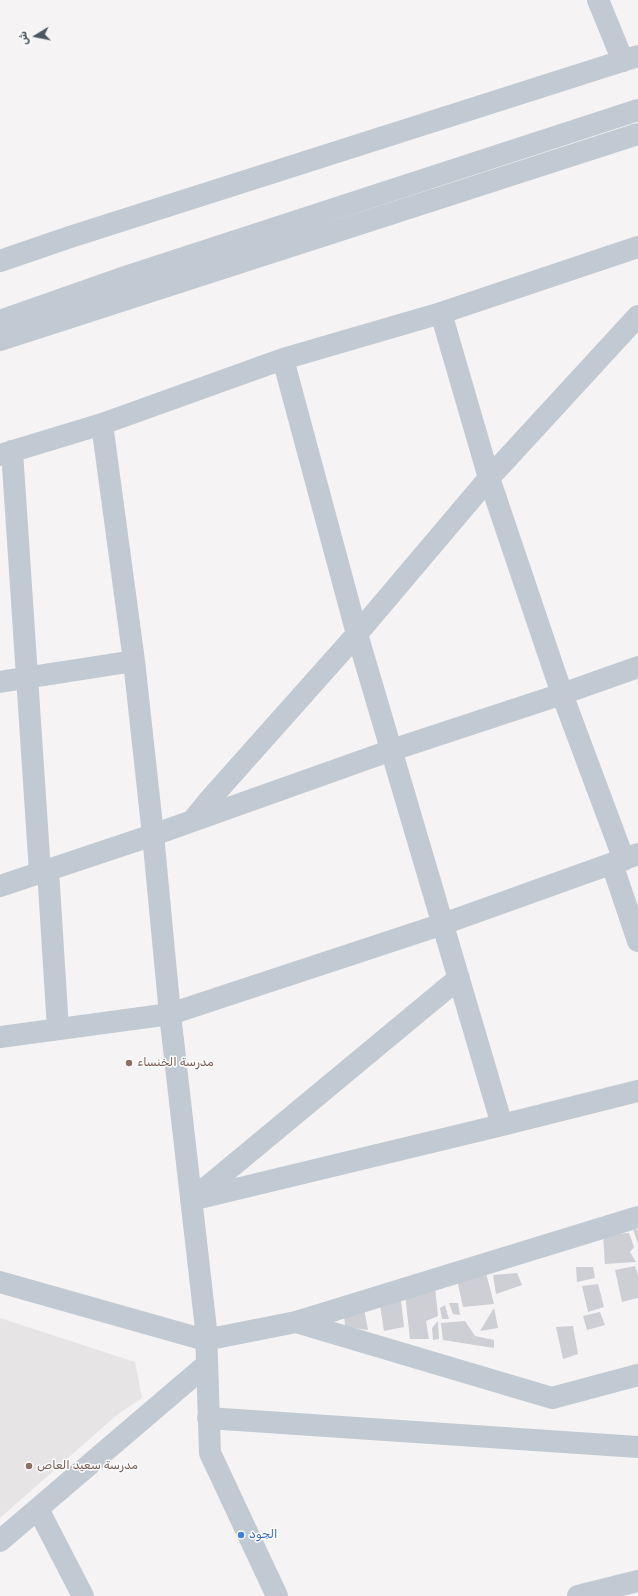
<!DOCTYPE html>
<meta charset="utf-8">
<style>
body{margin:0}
#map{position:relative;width:638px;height:1596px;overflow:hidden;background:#f5f3f3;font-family:Rubik,Cairo,sans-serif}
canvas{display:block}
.north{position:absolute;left:16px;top:16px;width:40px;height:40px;-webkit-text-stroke:3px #fff;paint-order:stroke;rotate:260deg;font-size:11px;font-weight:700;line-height:16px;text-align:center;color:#4a5661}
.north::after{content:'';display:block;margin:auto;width:14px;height:18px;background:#4a5661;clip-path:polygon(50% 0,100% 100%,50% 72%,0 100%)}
</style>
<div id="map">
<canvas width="638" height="1596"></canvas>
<div class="north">ش</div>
</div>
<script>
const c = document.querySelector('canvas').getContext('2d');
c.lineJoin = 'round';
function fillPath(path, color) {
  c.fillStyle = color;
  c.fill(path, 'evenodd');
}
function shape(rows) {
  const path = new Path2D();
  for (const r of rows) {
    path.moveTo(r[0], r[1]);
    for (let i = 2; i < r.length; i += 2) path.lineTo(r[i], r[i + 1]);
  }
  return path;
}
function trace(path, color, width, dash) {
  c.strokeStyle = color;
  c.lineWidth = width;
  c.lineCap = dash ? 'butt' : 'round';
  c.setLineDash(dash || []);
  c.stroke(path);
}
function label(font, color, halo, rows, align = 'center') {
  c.font = font + ' Rubik,Cairo,sans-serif';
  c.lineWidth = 3;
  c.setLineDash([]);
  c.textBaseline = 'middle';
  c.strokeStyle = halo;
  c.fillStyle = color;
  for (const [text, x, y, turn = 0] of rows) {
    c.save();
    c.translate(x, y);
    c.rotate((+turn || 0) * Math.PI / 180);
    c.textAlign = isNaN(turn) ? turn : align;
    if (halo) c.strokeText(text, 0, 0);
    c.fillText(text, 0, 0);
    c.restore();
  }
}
const education = shape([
 [0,1318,135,1362,142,1398,118,1414,0,1518]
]);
const building = shape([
 [633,1229,638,1230,638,1244],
 [629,1233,634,1247,630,1252,636,1262,605,1264,603,1235],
 [635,1266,638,1275,638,1298,622,1302,615,1270],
 [576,1267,593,1267,595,1278,577,1282],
 [486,1273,494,1304,463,1307,457,1280],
 [517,1273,522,1285,496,1294,493,1275],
 [598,1284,604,1307,588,1312,582,1286],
 [435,1287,438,1316,426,1321,429,1339,410,1339,405,1294],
 [401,1301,404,1327,384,1331,380,1305],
 [449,1303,458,1303,460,1315,453,1314],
 [445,1305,449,1319,442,1319,440,1308],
 [494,1308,498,1328,480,1331],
 [364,1309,368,1330,345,1327,344,1312],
 [600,1312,605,1325,587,1330,583,1316],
 [438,1321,439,1339,433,1340,432,1328],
 [465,1321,475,1336,494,1340,494,1348,443,1340,441,1323],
 [573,1326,578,1354,563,1359,556,1327]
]);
const minor = shape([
 [598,0,623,61],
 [0,261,70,237,638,56],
 [441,313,489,478,562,694,624,860],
 [0,321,119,279,638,110],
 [0,340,638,134],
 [283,359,357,634,502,1125],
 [102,424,134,661,153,835,170,1014,206,1329,210,1453,277,1596],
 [12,451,40,872],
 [0,455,102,424,283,359,441,313,638,247],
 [0,682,134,661],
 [193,820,211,798,357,634,489,478,638,316],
 [612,864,638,941],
 [48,870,58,1029],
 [0,886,153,835,392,750,562,694,638,667],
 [0,1037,170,1014,443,924,638,854],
 [195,1197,459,978],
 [191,1200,502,1125,638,1091],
 [0,1282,205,1340,296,1322,638,1217],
 [296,1322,552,1398,638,1375],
 [208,1418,638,1447],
 [38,1509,83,1596],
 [0,1541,206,1365],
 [578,1596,638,1581]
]);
const markers = [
 [129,1063,4,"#8d6e63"],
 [29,1466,4,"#8d6e63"],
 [241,1535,4,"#3f7fe0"]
];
const educationNames = [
 ["مدرسة الخنساء",137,1063],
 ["مدرسة سعيد العاص",37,1466]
];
const shopNames = [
 ["الجود",249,1535]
];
fillPath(education, '#e6e4e5');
fillPath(building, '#cdcfd5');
trace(minor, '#c1cad2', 22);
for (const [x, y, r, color] of markers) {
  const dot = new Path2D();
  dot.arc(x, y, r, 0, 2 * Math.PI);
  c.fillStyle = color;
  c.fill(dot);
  trace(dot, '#fff', 1.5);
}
label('12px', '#785e54', '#fff', educationNames, 'left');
label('12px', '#366cbe', '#fff', shopNames, 'left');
</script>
